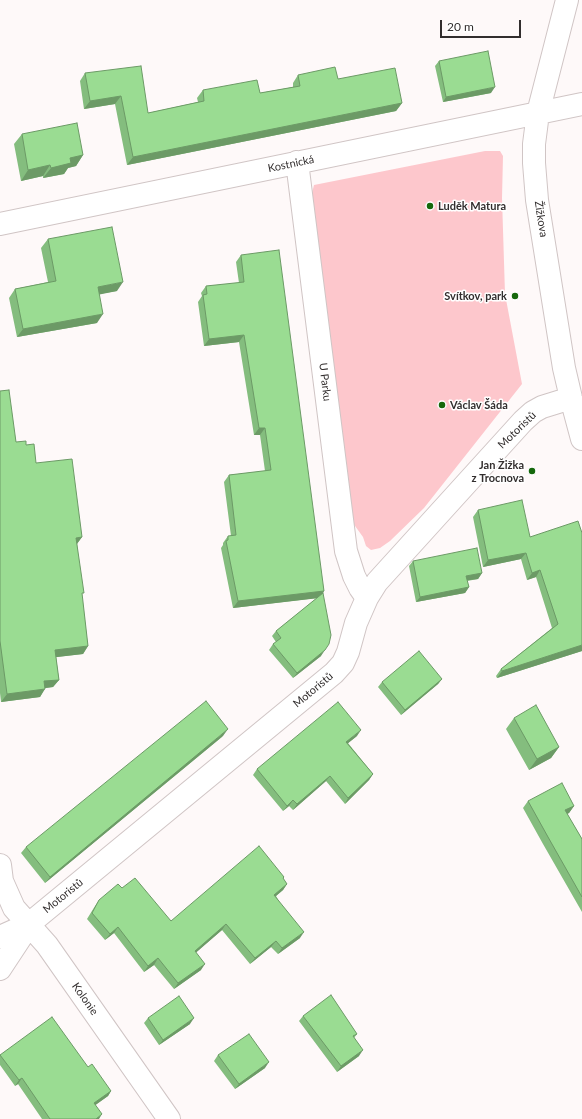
<!DOCTYPE html>
<meta charset="utf-8">
<style>
body{margin:0}
#map{position:relative;width:582px;height:1119px;overflow:hidden;background:#fef9f9;font-family:Lato,sans-serif}
canvas{display:block}
.scale{position:absolute;left:440px;top:20px;width:81px;height:18px;box-sizing:border-box;border:2px solid #322e2e;border-top:0;padding-left:5px;font-size:12px;line-height:14px;white-space:nowrap;color:#322e2e;-webkit-text-stroke:3px #fff;paint-order:stroke}
</style>
<div id="map">
<canvas width="582" height="1119"></canvas>
<div class="scale">20 m</div>
</div>
<script>
const c = document.querySelector('canvas').getContext('2d');
c.lineJoin = 'round';
function fillPath(path, color) {
  c.fillStyle = color;
  c.fill(path, 'evenodd');
}
function shape(rows) {
  const path = new Path2D();
  for (const r of rows) {
    path.moveTo(r[0], r[1]);
    for (let i = 2; i < r.length; i += 2) path.lineTo(r[i], r[i + 1]);
  }
  return path;
}
function trace(path, color, width, dash) {
  c.strokeStyle = color;
  c.lineWidth = width;
  c.lineCap = dash ? 'butt' : 'round';
  c.setLineDash(dash || []);
  c.stroke(path);
}
function label(font, color, halo, rows, align = 'center') {
  c.font = font + ' Lato,sans-serif';
  c.lineWidth = 3;
  c.setLineDash([]);
  c.textBaseline = 'middle';
  c.strokeStyle = halo;
  c.fillStyle = color;
  for (const [text, x, y, turn = 0] of rows) {
    c.save();
    c.translate(x, y);
    c.rotate((+turn || 0) * Math.PI / 180);
    c.textAlign = isNaN(turn) ? turn : align;
    if (halo) c.strokeText(text, 0, 0);
    c.fillText(text, 0, 0);
    c.restore();
  }
}
const green = shape([
 [485,151,500,151,503,156,502,198,505,294,522,384,424,508,390,541,380,548,371,550,366,546,363,537,350,519,309,205,314,185]
]);
const street = shape([
 [567,0,538,113,534,144,534,163,537,200,564,368,571,398,582,439],
 [297,162,346,551,354,576,360,588,367,598],
 [0,224,582,104],
 [0,865,2,881,14,908,47,945,169,1119],
 [0,937,29,924,334,673,343,663,348,652,356,623,367,598,377,582,523,421,533,412,542,407,571,398],
 [0,969,29,925]
]);
const wall = shape([
 [439,61,491,93,443,102,435,66],
 [85,73,148,113,198,102,197,98,203,90,260,93,293,87,293,83,298,75,338,79,402,103,396,111,127,165,115,104,84,109,80,81],
 [22,134,83,155,76,166,68,168,64,174,43,178,43,176,21,181,14,144],
 [48,239,117,291,99,294,97,323,17,337,9,298,15,289,48,282,41,248],
 [241,255,324,591,322,594,321,656,293,678,269,650,273,644,276,642,272,636,276,631,317,598,233,608,221,548,223,545,223,543,228,536,231,536,224,482,229,475,265,471,260,435,254,435,239,342,204,346,198,302,202,296,201,293,206,286,239,283,236,262],
 [0,391,16,442,26,445,36,463,82,537,77,544,82,597,88,646,83,654,56,657,59,680,53,687,45,688,40,697,1,702,0,693],
 [478,510,530,537,582,651,497,678,496,676,501,669,552,628,536,577,527,580,521,559,483,567,473,517],
 [413,561,482,573,478,579,467,581,469,587,465,593,416,602,409,566],
 [442,679,438,684,401,715,378,687,382,682],
 [514,718,559,747,551,758,529,770,506,729],
 [223,736,45,883,21,853,26,847],
 [357,736,348,743,373,774,369,780,345,804,326,781,293,810,289,806,283,811,253,775,257,769],
 [528,801,574,806,569,813,567,814,582,839,582,912,543,844,523,808],
 [284,877,283,879,287,884,283,890,276,896,300,938,278,954,271,947,250,964,222,930,196,952,201,970,174,989,154,965,144,972,114,933,105,940,87,919,95,906,99,900,122,888,171,921],
 [303,1016,357,1034,354,1038,359,1056,337,1072,299,1021],
 [148,1018,190,1024,159,1045,144,1023],
 [0,1055,88,1067,111,1091,108,1096,95,1105,99,1119,42,1119,18,1084,15,1086,0,1065],
 [218,1055,265,1068,235,1089,214,1061]
]);
const shadedWall = shape([
 [495,87,491,93,443,102,446,97],
 [121,96,115,104,84,109,90,101],
 [402,103,396,111,127,165,133,157],
 [83,155,76,166,68,168,64,174,43,178,51,168,70,158],
 [50,165,43,176,21,181,28,170],
 [123,282,117,291,92,296,98,287],
 [103,314,97,323,17,337,23,329],
 [244,335,239,342,204,346,209,339],
 [259,428,265,428,260,435,254,435],
 [82,537,76,545,76,538],
 [526,553,521,559,483,567,488,560],
 [540,570,536,577,527,580,532,573],
 [482,573,478,579,462,581,466,576],
 [469,587,465,593,416,602,420,597],
 [324,591,319,598,233,608,238,601],
 [582,645,582,651,497,678,502,671],
 [88,646,83,654,49,658,55,650],
 [325,650,321,656,293,678,297,673],
 [442,679,438,684,401,715,405,710],
 [59,680,53,687,38,689,44,681],
 [45,689,40,697,1,702,7,694],
 [228,729,223,736,45,883,50,877],
 [361,730,357,736,342,748,346,742],
 [559,747,551,758,529,770,537,759],
 [373,774,369,780,345,804,348,798],
 [330,776,326,781,293,810,297,804],
 [293,800,289,806,283,811,287,806],
 [574,806,569,813,560,817,565,810],
 [287,884,283,890,270,901,274,895],
 [226,924,222,930,191,957,195,951],
 [118,927,114,933,105,940,110,934],
 [304,932,300,938,278,954,282,948],
 [276,941,271,947,250,964,255,958],
 [158,958,154,965,144,972,148,966],
 [205,964,201,970,174,989,178,983],
 [194,1018,190,1024,159,1045,163,1040],
 [363,1050,359,1056,337,1072,341,1066],
 [269,1062,265,1068,235,1089,239,1084],
 [22,1078,18,1084,15,1086,19,1080],
 [111,1091,108,1096,90,1109,94,1103],
 [102,1114,99,1119,96,1119]
]);
const building = shape([
 [488,51,495,87,446,97,439,61,488,51],
 [141,66,148,113,204,101,203,90,257,80,260,93,300,86,298,75,335,67,338,79,395,68,402,103,133,157,121,96,90,101,85,73,141,66],
 [77,123,83,155,70,158,71,163,51,168,50,165,28,170,22,134,77,123],
 [112,227,123,282,98,287,103,314,23,329,15,289,56,281,48,239,112,227],
 [279,250,324,591,238,601,226,541,228,540,228,536,236,535,229,475,271,470,265,428,259,428,244,335,209,339,203,295,207,294,206,286,244,282,241,255,279,250],
 [9,390,16,442,26,441,26,445,34,444,36,463,72,459,82,537,76,538,84,593,82,593,88,646,55,650,59,680,44,681,45,689,7,694,0,641,0,391,9,390],
 [522,500,530,537,578,521,582,533,582,645,502,671,501,669,558,624,540,570,532,573,526,553,488,560,478,510,522,500],
 [477,548,482,573,466,576,469,587,420,597,413,561,477,548],
 [323,593,331,635,329,644,325,650,297,673,273,644,281,638,276,631,323,593],
 [419,651,442,679,405,710,382,682,419,651],
 [206,701,228,729,50,877,26,847,206,701],
 [338,702,361,730,346,742,373,774,348,798,330,776,297,804,293,800,287,806,257,769,338,702],
 [536,705,559,747,537,759,514,718,536,705],
 [562,783,574,806,565,810,582,839,582,897,548,837,528,801,562,783],
 [259,846,284,877,283,878,287,884,274,895,304,932,282,948,276,941,255,958,226,924,195,951,205,964,178,983,158,958,148,966,118,927,110,934,92,913,99,900,118,884,122,888,135,878,171,921,259,846],
 [331,995,357,1034,353,1036,363,1050,341,1066,303,1016,331,995],
 [179,996,194,1018,163,1040,148,1018,179,996],
 [52,1017,88,1067,92,1064,111,1091,94,1103,102,1114,96,1119,50,1119,22,1078,19,1080,0,1055,52,1017],
 [249,1034,269,1062,239,1084,218,1055,249,1034]
]);
const markers = [
 [430,206,4,"#15680c"],
 [515,296,4,"#15680c"],
 [442,405,4,"#15680c"],
 [532,471,4,"#15680c"]
];
const streetNames = [
 ["Kostnická",291,164,-12],
 ["Žižkova",541,219,81],
 ["U Parku",325,382,83],
 ["Motoristů",517,430,-44],
 ["Motoristů",313,690,-40],
 ["Motoristů",63,896,-39],
 ["Kolonie",85,999,55]
];
const poiNames = [
 ["Luděk Matura",438,206],
 ["Svítkov, park",507,296,"right"],
 ["Václav Šáda",450,405],
 ["Jan Žižka",524,465,"right"],
 ["z Trocnova",524,478,"right"]
];
fillPath(green, '#fdc7cc');
trace(street, '#d0c5c5', 24);
trace(street, '#fff', 22);
fillPath(wall, '#84bd7e');
fillPath(shadedWall, '#6c9a66');
fillPath(building, '#9adc92');
trace(building, '#6c9a66', 1);
for (const [x, y, r, color] of markers) {
  const dot = new Path2D();
  dot.arc(x, y, r, 0, 2 * Math.PI);
  c.fillStyle = color;
  c.fill(dot);
  trace(dot, '#fff', 1.5);
}
label('11px', '#322e2e', '#fff', streetNames);
label('bold 11px', '#322e2e', '#fff', poiNames, 'left');
</script>
